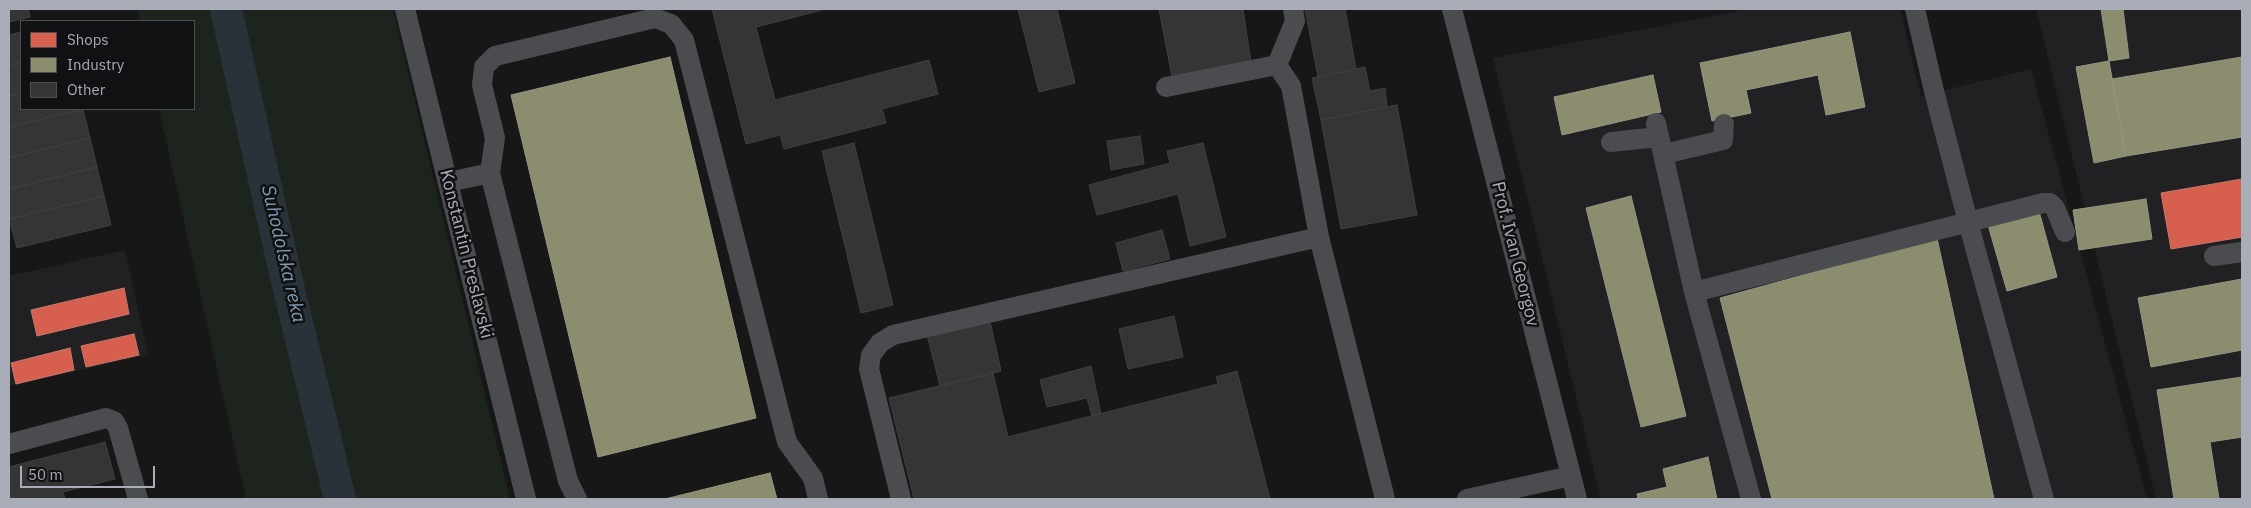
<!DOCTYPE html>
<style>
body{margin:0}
#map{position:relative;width:2251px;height:508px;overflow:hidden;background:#171717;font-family:"IBM Plex Sans",sans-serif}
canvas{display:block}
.frame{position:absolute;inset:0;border:10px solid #a8adb8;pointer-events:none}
.legend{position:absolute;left:20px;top:20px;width:175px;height:90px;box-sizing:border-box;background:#111113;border:1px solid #4d4f55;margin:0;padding:6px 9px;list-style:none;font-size:15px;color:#a8adb8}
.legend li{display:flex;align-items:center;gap:10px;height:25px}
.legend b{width:25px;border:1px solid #4d4f55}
.scale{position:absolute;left:20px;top:466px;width:135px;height:22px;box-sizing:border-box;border:2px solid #a8adb8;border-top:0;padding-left:6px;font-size:15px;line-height:18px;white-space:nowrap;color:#a8adb8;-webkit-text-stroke:4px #111113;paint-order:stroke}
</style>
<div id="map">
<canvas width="2251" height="508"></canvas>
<div class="frame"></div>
<ul class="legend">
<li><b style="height:14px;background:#d6604d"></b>Shops</li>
<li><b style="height:14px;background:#8c8c6e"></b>Industry</li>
<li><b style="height:14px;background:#353536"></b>Other</li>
</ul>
<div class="scale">50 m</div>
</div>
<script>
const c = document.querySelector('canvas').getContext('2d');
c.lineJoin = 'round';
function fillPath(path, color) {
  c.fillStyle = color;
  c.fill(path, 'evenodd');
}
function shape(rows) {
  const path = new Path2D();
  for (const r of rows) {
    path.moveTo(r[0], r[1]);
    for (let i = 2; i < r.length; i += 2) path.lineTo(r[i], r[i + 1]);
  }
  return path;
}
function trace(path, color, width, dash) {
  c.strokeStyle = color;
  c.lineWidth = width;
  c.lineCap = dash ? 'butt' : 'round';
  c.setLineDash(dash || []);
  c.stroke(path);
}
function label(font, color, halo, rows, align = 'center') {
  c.font = font + ' "IBM Plex Sans",sans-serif';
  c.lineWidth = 5;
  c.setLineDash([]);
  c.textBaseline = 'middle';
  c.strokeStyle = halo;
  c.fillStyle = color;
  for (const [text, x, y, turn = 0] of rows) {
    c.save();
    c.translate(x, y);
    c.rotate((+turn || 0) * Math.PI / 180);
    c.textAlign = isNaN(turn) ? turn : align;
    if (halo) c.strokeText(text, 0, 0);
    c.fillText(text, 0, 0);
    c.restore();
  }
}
const built = shape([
 [1749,9,1900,9,1921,96,2031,69,2147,499,1601,499,1493,58],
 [2036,9,2242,9,2242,499,2156,499],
 [125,250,148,355,9,386,9,276]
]);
const green = shape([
 [137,9,393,9,510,499,246,499,159,109,194,109,194,21,140,21]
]);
const shops = shape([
 [2242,179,2242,237,2171,249,2161,193,2242,179],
 [124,288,129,314,37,336,31,310,124,288],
 [134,334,139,355,86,367,81,346,134,334],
 [70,348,74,370,16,384,11,363,70,348]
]);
const industry = shape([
 [2101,9,2123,9,2129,58,2109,61,2101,9],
 [1850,32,1865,107,1826,115,1818,75,1746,90,1751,113,1712,121,1700,63,1850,32],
 [670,57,756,418,598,457,511,95,670,57],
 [2242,57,2242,137,2126,156,2112,79,2242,57],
 [2109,61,2126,156,2094,163,2076,67,2109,61],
 [1653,75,1661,112,1562,135,1554,97,1653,75],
 [1631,196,1686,416,1641,427,1586,208,1631,196],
 [2146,199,2152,239,2079,250,2073,210,2146,199],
 [2039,211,2057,277,2007,291,1988,225,2039,211],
 [1937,238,1994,499,1772,499,1720,298,1937,238],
 [2242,279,2242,350,2151,367,2138,298,2242,279],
 [2242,377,2242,437,2210,442,2219,499,2174,499,2157,390,2242,377],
 [1708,457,1717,499,1638,499,1637,494,1667,487,1663,469,1708,457],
 [770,473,777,499,665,499,770,473]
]);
const river = shape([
 [226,9,285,273,340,499]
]);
const building = shape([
 [9,9,28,9,30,17,9,22,9,9],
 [712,9,826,9,756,27,775,100,929,60,938,94,882,109,886,123,784,149,780,135,746,144,712,9],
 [1018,9,1057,9,1075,83,1039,92,1018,9],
 [1159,9,1243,9,1251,62,1172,77,1159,9],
 [1305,9,1345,9,1356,69,1318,77,1305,9],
 [21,32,21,62,9,66,9,35,21,32],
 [21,62,21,93,9,96,9,66,21,62],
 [1365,67,1370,91,1385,88,1387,107,1321,120,1312,78,1365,67],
 [21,93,21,109,83,109,9,127,9,96,21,93],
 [1397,105,1417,215,1341,229,1321,120,1397,105],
 [83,109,90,138,9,158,9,127,83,109],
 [1140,136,1144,164,1111,170,1107,141,1140,136],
 [90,138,97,167,9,189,9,158,90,138],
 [854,143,893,305,861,313,822,151,854,143],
 [1203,143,1226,237,1190,246,1178,194,1097,215,1089,185,1170,163,1167,151,1203,143],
 [97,167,104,196,9,219,9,189,97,167],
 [104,196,111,225,17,248,9,219,104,196],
 [1162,230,1170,259,1123,271,1116,243,1162,230],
 [1174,316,1183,357,1128,369,1119,329,1174,316],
 [990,321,1001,371,940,386,927,335,990,321],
 [1091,366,1101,414,1092,416,1087,398,1047,407,1040,380,1091,366],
 [1237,371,1270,499,914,499,889,398,993,373,1008,437,1218,384,1216,377,1237,371],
 [105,442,115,479,63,492,65,499,9,499,9,467,105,442]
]);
const minor = shape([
 [405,9,526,499],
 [1452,9,1577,499],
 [1915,9,1934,91,1968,222,2044,499],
 [1277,65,1295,21,1293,9],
 [1166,87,1277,65,1291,86,1319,237,1385,499],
 [1656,123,1694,292,1751,499],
 [1611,142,1659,137],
 [1664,154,1723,140,1724,124],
 [449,182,490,173],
 [2214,256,2242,252],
 [1694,292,2043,203,2050,203,2055,208,2065,232],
 [9,444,106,418,114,421,118,428,138,499],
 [577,499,568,481,490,173,495,138,482,85,484,67,495,56,655,18,671,24,684,40,787,442,813,478,818,499],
 [901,499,869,369,871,355,880,343,893,335,1319,237],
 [1467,499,1571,476]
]);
const streetNames = [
 ["Konstantin Preslavski",466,254,76],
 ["Prof. Ivan Georgov",1515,254,76]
];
const waterNames = [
 ["Suhodolska reka",283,254,77]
];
fillPath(built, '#212123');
fillPath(green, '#1d241e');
fillPath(shops, '#d6604d');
trace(shops, '#c8776d', 1);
fillPath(industry, '#8c8c6e');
trace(industry, '#949684', 1);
trace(river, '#2a3239', 32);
fillPath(building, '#353536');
trace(building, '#3f4043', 1);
trace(minor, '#4b4c50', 20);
label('18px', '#a8adb8', '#111113', streetNames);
label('italic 19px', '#7f9bb3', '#111113', waterNames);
</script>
